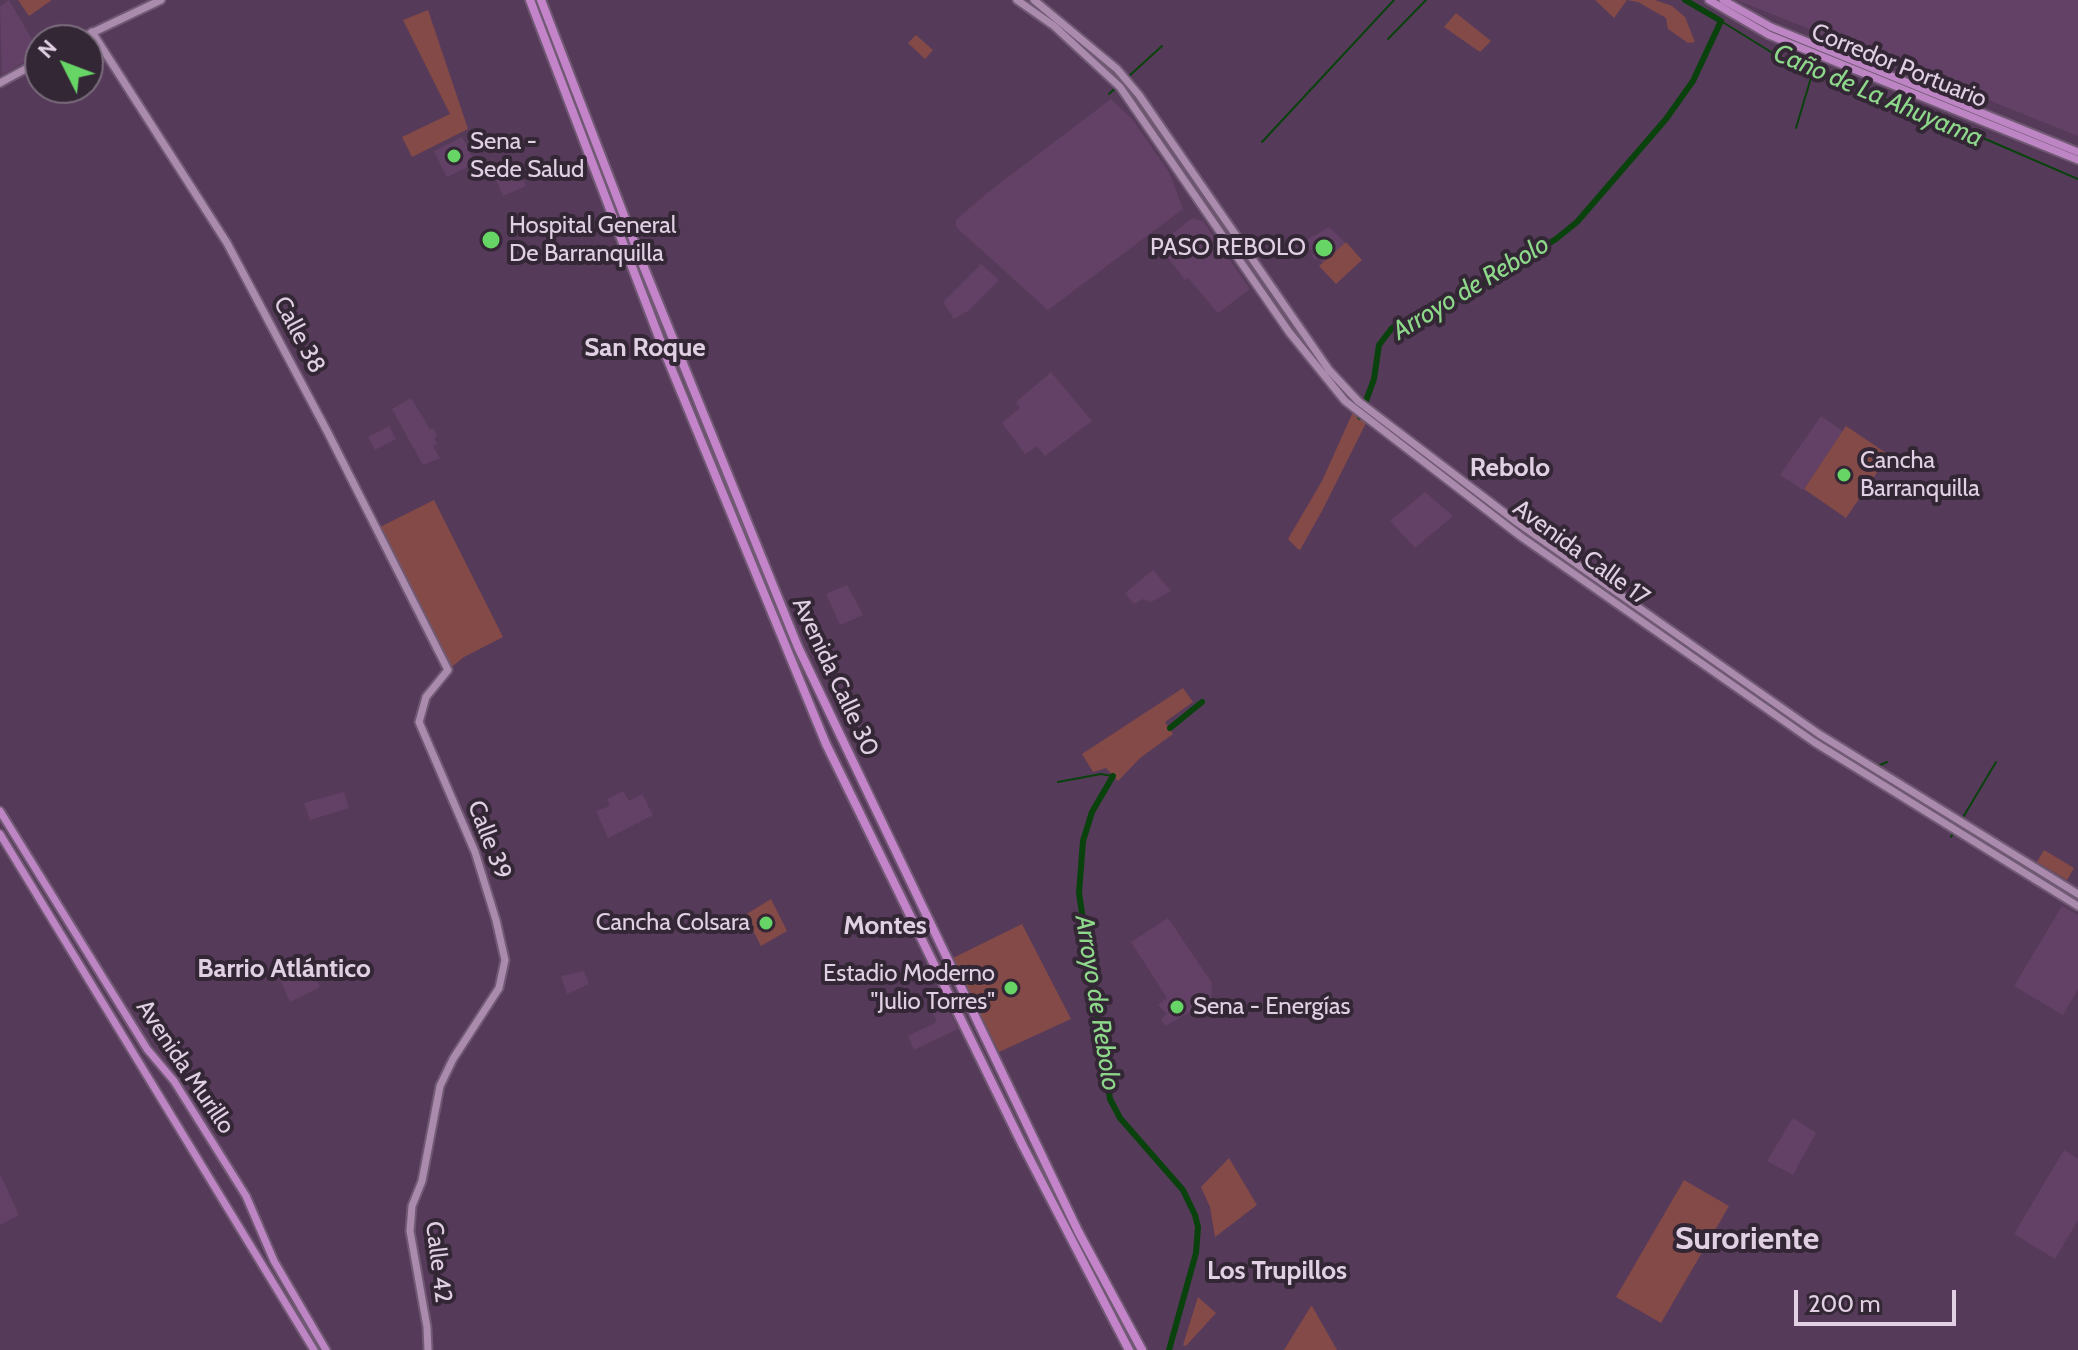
<!DOCTYPE html>
<meta charset="utf-8">
<style>
body{margin:0}
#map{position:relative;width:2078px;height:1350px;overflow:hidden;background:#563a59;font-family:Cabin,sans-serif}
canvas{display:block}
.north{position:absolute;left:24px;top:24px;width:80px;height:80px;box-sizing:border-box;background:#342735;border:2px solid #796b7b;border-radius:50%;rotate:312deg;font-size:22px;font-weight:700;line-height:32px;text-align:center;color:#e1d0e3}
.north::after{content:'';display:block;margin:auto;width:28px;height:36px;background:#67d466;clip-path:polygon(50% 0,100% 100%,50% 72%,0 100%)}
.scale{position:absolute;left:1794px;top:1290px;width:162px;height:36px;box-sizing:border-box;border:4px solid #e1d0e3;border-top:0;padding-left:10px;font-size:24px;line-height:28px;white-space:nowrap;color:#e1d0e3;-webkit-text-stroke:6px #342735;paint-order:stroke}
</style>
<div id="map">
<canvas width="2078" height="1350"></canvas>
<div class="north">N</div>
<div class="scale">200 m</div>
</div>
<script>
const c = document.querySelector('canvas').getContext('2d');
c.lineJoin = 'round';
function fillPath(path, color) {
  c.fillStyle = color;
  c.fill(path, 'evenodd');
}
function shape(rows) {
  const path = new Path2D();
  for (const r of rows) {
    path.moveTo(r[0], r[1]);
    for (let i = 2; i < r.length; i += 2) path.lineTo(r[i], r[i + 1]);
  }
  return path;
}
function trace(path, color, width, dash) {
  c.strokeStyle = color;
  c.lineWidth = width;
  c.lineCap = dash ? 'butt' : 'round';
  c.setLineDash(dash || []);
  c.stroke(path);
}
function label(font, color, halo, rows, align = 'center') {
  c.font = font + ' Cabin,sans-serif';
  c.lineWidth = 8;
  c.setLineDash([]);
  c.textBaseline = 'middle';
  c.strokeStyle = halo;
  c.fillStyle = color;
  for (const [text, x, y, turn = 0] of rows) {
    c.save();
    c.translate(x, y);
    c.rotate((+turn || 0) * Math.PI / 180);
    c.textAlign = isNaN(turn) ? turn : align;
    if (halo) c.strokeText(text, 0, 0);
    c.fillText(text, 0, 0);
    c.restore();
  }
}
const built = shape([
 [9,0,40,53,2,75,0,6],
 [1736,0,2078,0,2078,136,1966,91],
 [1111,99,1132,119,1169,172,1183,209,1048,310,956,227,956,220,987,193],
 [462,137,476,165,471,168,470,166,447,177,434,151],
 [517,165,526,186,503,196,494,175],
 [1192,218,1203,221,1250,289,1218,313,1188,278,1185,280,1158,245],
 [1329,227,1345,243,1323,263,1318,258,1315,260,1312,256,1314,253,1303,242],
 [981,264,999,280,968,311,954,319,943,302],
 [1051,372,1092,421,1045,456,1037,446,1025,454,1002,423,1020,408,1016,402],
 [411,398,430,429,433,428,437,436,434,438,437,444,433,446,440,458,423,465,392,409],
 [1821,416,1843,431,1803,490,1780,475],
 [389,426,396,439,375,450,368,437],
 [1425,492,1453,516,1415,548,1390,521],
 [1153,570,1171,591,1151,602,1143,599,1134,604,1125,593],
 [847,585,863,615,840,625,826,594],
 [623,791,629,801,642,794,653,815,608,838,596,811,610,806,607,799],
 [344,792,349,808,310,820,304,803],
 [2062,906,2078,915,2078,989,2063,1015,2014,986],
 [1168,918,1212,983,1211,999,1166,1026,1161,1019,1167,1014,1158,1005,1167,998,1131,942],
 [306,959,320,987,290,1002,277,973],
 [584,971,589,984,567,994,561,976],
 [944,1000,958,1029,914,1050,908,1036,937,1022,930,1007],
 [1793,1118,1816,1133,1793,1175,1767,1161],
 [2064,1150,2078,1159,2078,1220,2055,1259,2014,1234],
 [0,1174,19,1215,0,1225]
]);
const green = shape([
 [18,0,52,0,29,16],
 [1595,0,1655,0,1672,6,1685,17,1695,42,1688,43,1668,29,1666,18,1638,2,1627,0,1614,18],
 [428,10,468,129,412,157,402,137,450,114,403,20],
 [1456,13,1491,41,1480,52,1444,27],
 [916,35,933,50,925,59,908,43],
 [1346,242,1362,260,1336,284,1319,266],
 [1353,412,1366,423,1322,511,1300,550,1298,549,1288,539,1322,481],
 [1846,426,1889,455,1846,518,1804,489],
 [434,500,503,637,464,657,448,670,376,529],
 [1183,688,1193,702,1165,722,1173,734,1140,758,1118,781,1106,768,1093,772,1082,754],
 [2044,850,2074,868,2067,880,2037,862],
 [771,899,787,931,761,946,745,915],
 [1022,924,1071,1019,999,1052,953,958],
 [1229,1158,1257,1205,1215,1237,1210,1207,1201,1187],
 [1684,1180,1729,1206,1661,1323,1616,1297],
 [1198,1297,1216,1313,1186,1346,1183,1345],
 [1312,1306,1337,1350,1284,1350,1311,1306]
]);
const stream = shape([
 [1721,21,1779,57,1990,141,2078,179],
 [1388,39,1426,0],
 [1128,77,1162,46],
 [1109,94,1123,81],
 [1796,128,1813,71],
 [1262,142,1394,0],
 [1878,766,1887,762],
 [1058,782,1101,774,1113,776],
 [1962,819,1996,762],
 [1951,837,1959,824]
]);
const canal = shape([
 [1360,417,1374,379,1379,345,1392,328,1468,294,1556,239,1577,222,1666,119,1693,81,1721,21,1685,0],
 [1170,728,1202,702],
 [1113,776,1092,812,1083,841,1079,893,1110,1099,1120,1118,1183,1190,1195,1215,1198,1227,1196,1253,1169,1350]
]);
const secondary = shape([
 [1017,0,1054,26,1120,87,1289,332,1345,401,1520,536,1814,742,2078,906],
 [1034,0,1117,69,1139,95,1329,370,1358,401,1518,523,1819,734,2078,894],
 [92,32,227,243,327,431,448,670,426,697,419,722,475,852,496,920,505,960,499,988,453,1059,440,1086,422,1181,412,1206,410,1231,427,1327,428,1350],
 [77,40,161,0],
 [0,83,40,61]
]);
const primary = shape([
 [1709,0,1769,35,2078,160],
 [1723,0,1771,27,2078,152],
 [0,811,147,1049,174,1081,246,1196,274,1261,326,1350],
 [0,834,314,1350]
]);
const trunk = shape([
 [530,0,665,353,826,744,1023,1146,1129,1350],
 [541,0,643,265,798,647,1078,1231,1142,1350]
]);
const markers = [
 [454,156,8,"#67d466"],
 [491,240,10,"#67d466"],
 [1324,248,10,"#67d466"],
 [1844,475,8,"#67d466"],
 [766,923,8,"#67d466"],
 [1011,988,8,"#67d466"],
 [1177,1007,8,"#67d466"]
];
const streetNames = [
 ["Corredor Portuario",1899,66,22],
 ["Calle 38",299,335,62],
 ["Avenida Calle 17",1581,553,36],
 ["Avenida Calle 30",835,677,65],
 ["Calle 39",489,840,69],
 ["Avenida Murillo",185,1067,56],
 ["Calle 42",438,1262,83]
];
const poiNames = [
 ["Sena -",470,142],
 ["Sede Salud",470,170],
 ["Hospital General",509,226],
 ["De Barranquilla",509,254],
 ["PASO REBOLO",1306,248,"right"],
 ["Cancha",1860,461],
 ["Barranquilla",1860,489],
 ["Cancha Colsara",750,923,"right"],
 ["Estadio Moderno",995,974,"right"],
 ["\"Julio Torres\"",995,1002,"right"],
 ["Sena - Energías",1193,1007]
];
const waterNames = [
 ["Caño de La Ahuyama",1878,96,23],
 ["Arroyo de Rebolo",1471,288,-31],
 ["Arroyo de Rebolo",1097,1003,81]
];
const neighbourhoodNames = [
 ["San Roque",645,348],
 ["Rebolo",1510,468],
 ["Montes",885,926],
 ["Barrio Atlántico",284,969],
 ["Los Trupillos",1277,1271]
];
const districtNames = [
 ["Suroriente",1747,1240]
];
fillPath(built, '#634166');
fillPath(green, '#844a48');
trace(stream, '#09420c', 2);
trace(canal, '#09420c', 6);
trace(secondary, '#705973', 11);
trace(primary, '#705973', 11);
trace(trunk, '#705973', 12);
trace(secondary, '#aa8aad', 7);
trace(primary, '#bd85c3', 7);
trace(trunk, '#c484ca', 8);
for (const [x, y, r, color] of markers) {
  const dot = new Path2D();
  dot.arc(x, y, r, 0, 2 * Math.PI);
  c.fillStyle = color;
  c.fill(dot);
  trace(dot, '#342735', 3);
}
label('24px', '#e1d0e3', '#342735', streetNames);
label('24px', '#e1d0e3', '#342735', poiNames, 'left');
label('italic 26px', '#8dd88a', '#342735', waterNames);
label('bold 26px', '#e1d0e3', '#342735', neighbourhoodNames);
label('bold 32px', '#e1d0e3', '#342735', districtNames);
</script>
